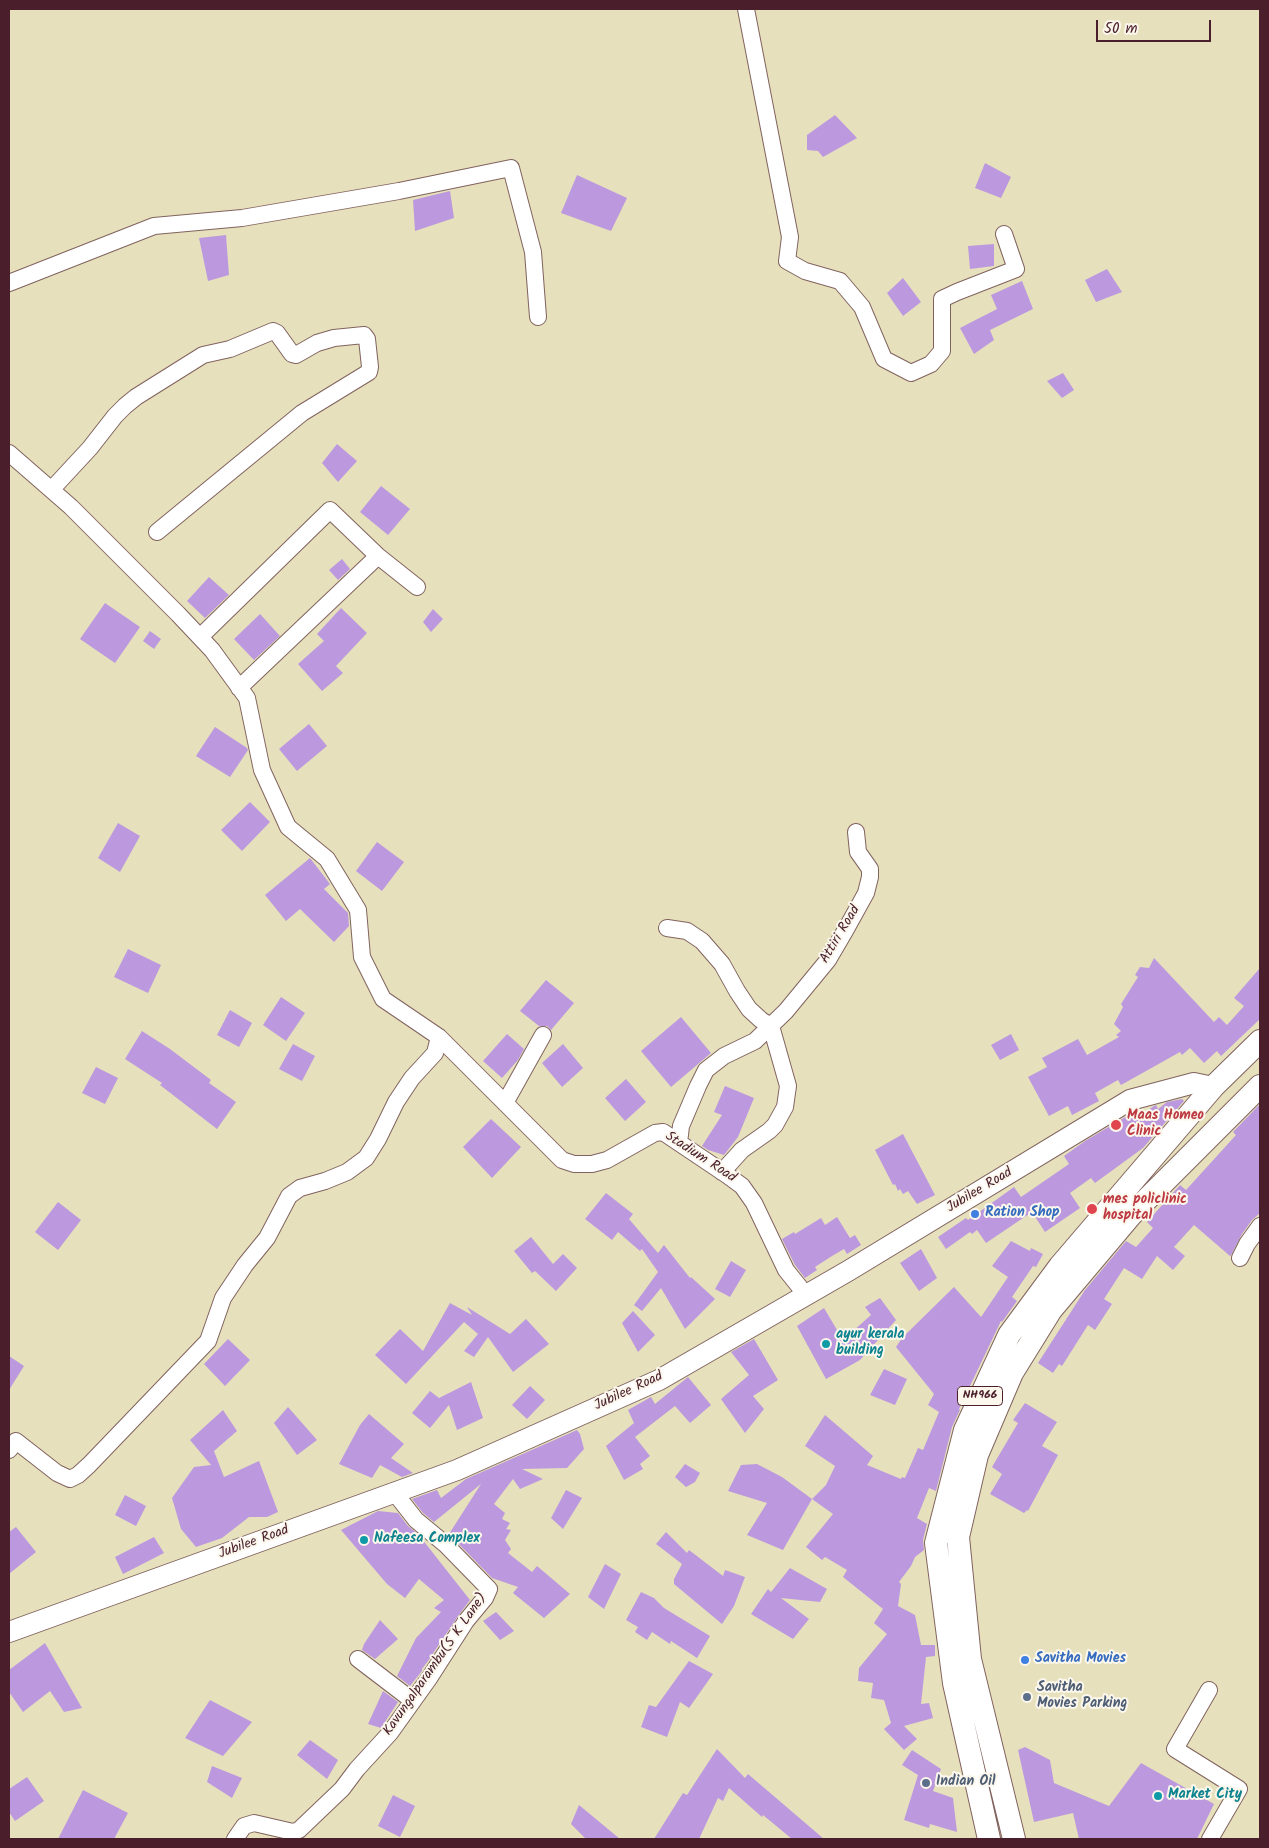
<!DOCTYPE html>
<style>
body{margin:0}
#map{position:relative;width:1269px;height:1848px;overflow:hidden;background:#e6e0bd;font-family:Kalam,sans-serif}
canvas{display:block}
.frame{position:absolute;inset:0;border:10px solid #4a1f2b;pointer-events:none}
.scale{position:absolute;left:1096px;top:20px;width:115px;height:22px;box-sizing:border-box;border:2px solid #4a1f2b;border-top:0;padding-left:6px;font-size:15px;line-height:18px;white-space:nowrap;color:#4a1f2b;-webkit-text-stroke:4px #fbf7ec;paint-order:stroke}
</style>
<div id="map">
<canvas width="1269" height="1848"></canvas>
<div class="frame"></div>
<div class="scale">50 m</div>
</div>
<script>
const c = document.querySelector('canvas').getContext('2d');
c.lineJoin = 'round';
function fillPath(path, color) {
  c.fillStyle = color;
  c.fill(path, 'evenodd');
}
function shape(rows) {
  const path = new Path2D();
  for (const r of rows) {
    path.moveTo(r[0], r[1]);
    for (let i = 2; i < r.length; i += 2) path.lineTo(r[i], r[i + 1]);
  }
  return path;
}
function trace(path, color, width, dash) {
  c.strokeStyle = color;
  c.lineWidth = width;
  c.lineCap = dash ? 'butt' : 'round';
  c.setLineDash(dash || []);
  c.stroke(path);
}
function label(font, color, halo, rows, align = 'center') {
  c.font = font + ' Kalam,sans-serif';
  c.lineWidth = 4;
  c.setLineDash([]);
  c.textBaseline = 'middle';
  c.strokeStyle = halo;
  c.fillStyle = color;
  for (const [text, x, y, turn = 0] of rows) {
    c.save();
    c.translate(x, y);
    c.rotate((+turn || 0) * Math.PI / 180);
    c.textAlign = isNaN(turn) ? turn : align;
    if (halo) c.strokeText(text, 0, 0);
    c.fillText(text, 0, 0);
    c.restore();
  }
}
const building = shape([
 [835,115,857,138,823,157,818,151,807,150,807,135],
 [985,163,1011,177,1001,198,975,188],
 [577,175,627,198,611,231,561,213],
 [450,191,454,218,415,231,413,200],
 [226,235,229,275,208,281,199,238],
 [994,244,994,266,970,269,968,246],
 [1107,269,1122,292,1096,302,1085,280],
 [903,278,921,302,903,316,887,293],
 [1022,281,1033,309,990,330,994,340,974,354,960,328,997,309,991,295],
 [1063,373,1074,390,1062,398,1047,381],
 [337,444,357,461,338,482,322,463],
 [381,486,410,509,388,535,360,512],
 [342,559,350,569,338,580,329,570],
 [209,577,229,595,205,618,187,601],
 [105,603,140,627,115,663,80,639],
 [341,608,367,633,336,666,343,673,322,691,298,664,324,641,317,634],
 [433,609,443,619,431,632,423,622],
 [260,614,280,636,254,660,234,639],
 [150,631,161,639,154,649,143,641],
 [309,724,327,746,297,771,279,749],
 [215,727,247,748,248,750,230,777,196,756],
 [250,802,270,822,242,851,221,830],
 [118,823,140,836,120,872,98,858],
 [377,842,404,862,382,891,356,871],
 [310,858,330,884,324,889,348,913,349,926,334,942,300,909,286,921,265,895],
 [128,949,161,965,148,993,114,977],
 [1154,958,1214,1022,1219,1017,1227,1025,1244,1006,1234,998,1260,968,1260,1019,1221,1056,1217,1051,1204,1063,1190,1048,1182,1055,1180,1052,1121,1085,1118,1080,1095,1093,1099,1101,1072,1115,1068,1106,1049,1116,1028,1077,1047,1067,1042,1058,1078,1039,1087,1055,1119,1037,1116,1035,1121,1031,1114,1024,1123,1007,1121,1004,1138,977,1135,975,1140,967,1149,968],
 [546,980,574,1003,551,1030,547,1026,539,1026,520,1011],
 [281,997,305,1013,286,1041,263,1025],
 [230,1010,252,1023,239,1047,217,1035],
 [681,1017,711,1053,671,1087,641,1051],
 [142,1031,170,1049,211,1080,209,1083,236,1102,217,1129,160,1085,162,1083,125,1059],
 [507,1034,524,1049,518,1060,502,1078,483,1061],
 [1011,1034,1019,1050,1000,1060,991,1045],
 [293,1044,315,1056,302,1081,279,1069],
 [563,1044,583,1068,562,1087,542,1063],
 [96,1067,118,1078,105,1104,82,1093],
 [626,1079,646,1102,625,1121,605,1098],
 [725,1086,754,1098,738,1137,724,1155,708,1150,702,1146,722,1115,714,1112],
 [1182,1099,1184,1101,1143,1148,1095,1183,1091,1178,1070,1193,1080,1208,1045,1232,1032,1212,986,1243,977,1230,972,1234,970,1232,946,1249,938,1237,966,1218,968,1220,1014,1187,1021,1197,1069,1164,1064,1156,1085,1141,1132,1113,1136,1118,1154,1106,1156,1105,1158,1109,1167,1102],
 [1260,1104,1260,1213,1252,1220,1242,1234,1231,1255,1230,1256,1194,1225,1174,1247,1185,1256,1173,1270,1157,1256,1142,1279,1124,1268,1104,1299,1112,1304,1095,1330,1088,1325,1062,1366,1059,1364,1053,1373,1038,1363,1085,1290,1126,1241,1136,1247,1153,1228,1147,1222,1180,1185,1186,1190,1236,1135,1233,1132],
 [491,1119,521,1147,492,1178,463,1147],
 [903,1134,935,1195,917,1204,908,1191,903,1194,900,1189,898,1191,895,1184,893,1185,875,1150],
 [606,1193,633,1214,629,1219,658,1253,664,1245,690,1278,691,1277,715,1299,685,1329,661,1288,642,1311,634,1305,658,1272,642,1249,640,1251,618,1232,612,1240,585,1219],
 [58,1202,81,1220,58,1250,35,1232],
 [837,1217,850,1238,855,1235,861,1245,847,1254,844,1249,832,1256,815,1267,817,1270,805,1278,795,1265,782,1239,794,1232,795,1234,821,1218,825,1225],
 [531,1237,553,1264,563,1254,577,1268,556,1291,535,1271,532,1273,514,1251],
 [1011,1241,1030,1251,1031,1248,1043,1254,1036,1267,1033,1266,1012,1297,1017,1301,1002,1322,1001,1321,959,1409,960,1410,952,1427,936,1491,929,1488,917,1518,927,1524,923,1540,924,1550,915,1557,911,1566,899,1582,901,1584,898,1606,915,1615,921,1645,935,1645,935,1656,926,1657,921,1704,929,1703,933,1718,904,1726,917,1739,904,1750,884,1729,891,1723,884,1700,871,1698,873,1683,858,1681,859,1668,887,1634,874,1623,883,1609,843,1577,847,1570,825,1557,822,1560,806,1547,833,1514,812,1499,826,1485,835,1466,805,1446,825,1415,873,1456,867,1465,901,1479,902,1477,905,1478,918,1448,923,1450,939,1412,928,1405,934,1394,896,1347,902,1338,954,1287,981,1317,1008,1277,992,1266],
 [921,1249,937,1278,919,1291,900,1263],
 [731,1261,746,1270,730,1297,715,1289],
 [880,1298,896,1320,860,1360,826,1379,797,1326,824,1308,843,1340,871,1315,865,1307],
 [450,1303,472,1315,467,1307,510,1334,526,1319,549,1344,513,1372,488,1337,474,1357,464,1351,478,1334,464,1322,406,1384,375,1355,400,1329,423,1351],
 [633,1311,655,1335,638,1352,622,1323],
 [228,1339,250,1360,225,1386,204,1364],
 [754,1339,778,1380,753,1396,764,1409,745,1433,721,1399,749,1375,731,1352],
 [9,1356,24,1366,9,1390],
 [884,1369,907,1379,895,1405,870,1395],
 [688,1377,711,1405,690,1423,675,1406,635,1437,650,1456,640,1464,643,1469,624,1480,606,1446,634,1423,628,1410,651,1397,655,1404],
 [471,1382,483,1418,457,1430,449,1405,430,1428,412,1413,430,1391,439,1398],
 [530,1386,545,1400,527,1419,512,1405],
 [1025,1403,1057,1422,1042,1446,1058,1455,1028,1511,1027,1510,1024,1513,990,1494,1002,1474,992,1467,1018,1423,1013,1420],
 [288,1407,317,1440,297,1455,274,1423],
 [223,1410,237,1431,214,1451,224,1477,259,1461,278,1512,267,1517,249,1517,222,1538,196,1547,181,1529,172,1498,194,1467,211,1465,190,1440],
 [369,1414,404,1444,391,1458,413,1473,402,1477,380,1465,372,1478,339,1464,360,1425],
 [577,1430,580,1434,584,1449,567,1468,522,1469,543,1479,520,1489,513,1479,494,1504,505,1513,502,1519,510,1523,506,1529,511,1530,505,1540,511,1549,508,1553,532,1572,537,1566,570,1594,544,1618,513,1593,518,1587,492,1578,449,1534,481,1484,434,1522,423,1513,412,1499,437,1490,441,1498,466,1479],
 [685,1464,700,1473,695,1482,686,1487,675,1477],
 [757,1464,782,1477,812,1499,783,1550,747,1535,767,1503,728,1491,741,1465],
 [566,1490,582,1498,563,1529,551,1518],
 [125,1495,146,1506,136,1526,115,1515],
 [378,1511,398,1513,408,1526,418,1534,470,1600,458,1616,428,1661,422,1669,422,1671,410,1686,397,1676,416,1638,441,1612,434,1608,444,1600,419,1579,405,1598,387,1584,341,1530],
 [16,1527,36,1552,9,1574,9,1532],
 [666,1532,687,1553,689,1550,723,1576,725,1570,745,1577,734,1606,722,1624,674,1584,674,1579,682,1564,656,1544],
 [154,1537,164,1553,123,1574,115,1557],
 [605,1564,621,1574,604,1609,588,1597],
 [790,1568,827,1589,820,1602,781,1598,809,1619,793,1639,751,1614,768,1589,771,1592],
 [641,1592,654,1598,664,1608,710,1636,697,1658,671,1641,670,1644,652,1632,647,1640,635,1632,638,1627,626,1620],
 [496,1612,514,1631,500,1640,483,1621],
 [380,1620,398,1639,375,1659,362,1650,364,1644],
 [45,1643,82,1708,64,1712,50,1691,23,1712,9,1692,9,1670],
 [689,1661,713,1674,689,1708,680,1702,667,1737,641,1727,649,1705,656,1707],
 [383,1691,398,1702,381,1728,368,1724],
 [210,1700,252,1722,223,1756,185,1738],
 [310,1740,338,1760,327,1779,297,1755],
 [1025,1747,1050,1760,1054,1783,1109,1806,1141,1763,1214,1804,1197,1839,1079,1839,1073,1813,1034,1822,1018,1750],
 [717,1749,745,1778,748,1774,824,1839,792,1839,763,1815,762,1817,729,1788,723,1801,718,1798,699,1839,654,1839,683,1793,687,1795],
 [912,1750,941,1769,933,1791,953,1798,957,1832,930,1824,929,1828,904,1820,918,1775,902,1765],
 [212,1766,242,1778,232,1798,207,1782],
 [27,1777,44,1801,15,1821,9,1812,9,1789],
 [83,1790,128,1813,114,1839,58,1839],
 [393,1795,415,1806,400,1837,378,1826],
 [579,1805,620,1839,586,1839,571,1824]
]);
const minor = shape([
 [746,9,790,237,787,261,805,271,840,281,862,307,884,359,911,373,931,364,942,351,942,299,957,292,1016,269,1004,234],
 [9,283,154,226,242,218,399,191,511,168,533,252,538,317],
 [9,453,71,507,178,614,212,650,247,698,262,770,288,827,327,859,358,910,362,957,383,999,439,1037,562,1160,574,1164,592,1164,607,1160,655,1133,663,1132,727,1175,742,1186,754,1203,786,1270,806,1295],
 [52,489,90,448,115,416,125,406,136,397,203,355,230,349,273,331,277,333,292,354,296,355,317,343,334,338,364,335,367,339,370,367,369,372,302,413,157,532],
 [200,637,330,510,378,556,417,587],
 [239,688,378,556],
 [667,928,687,931,702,941,722,964,737,991,749,1009,761,1020,771,1026,788,1086,785,1107,775,1125,769,1131,742,1150,722,1172],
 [505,1103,543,1035],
 [679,1143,681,1126,698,1086,706,1070,724,1056,755,1041,786,1011,828,960,845,931,866,893,870,877,870,869,858,852,856,832],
 [1240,1258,1247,1244,1260,1226],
 [9,1450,16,1441,57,1473,70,1479,78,1475,89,1465,208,1341,223,1298,245,1265,267,1238,289,1196,300,1188,325,1181,347,1172,366,1158,378,1139,396,1102,412,1078,435,1053,439,1037],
 [358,1659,413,1701],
 [1209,1690,1175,1749,1239,1789,1210,1839],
 [235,1839,244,1826,254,1823,293,1832,299,1830,342,1789,357,1769,390,1733,430,1677,466,1621,485,1598,489,1589,445,1544,416,1520,394,1492]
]);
const major = shape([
 [9,1632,457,1470,659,1380,848,1271,1130,1100,1194,1083,1213,1087]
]);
const highway = shape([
 [989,1839,954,1683,936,1543,965,1430,1009,1335,1060,1266,1213,1087,1260,1041],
 [1014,1839,970,1659,958,1537,977,1455,1012,1373,1051,1310,1131,1215,1260,1086]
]);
const markers = [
 [1116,1125,6,"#e0444e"],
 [1092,1209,6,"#e0444e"],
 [975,1214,5,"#3f7fe0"],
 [826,1344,5,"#0f9aa8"],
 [364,1540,5,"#0f9aa8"],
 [1025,1660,5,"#3f7fe0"],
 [1027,1697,5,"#5c6f8a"],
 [926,1783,5,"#5c6f8a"],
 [1158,1796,5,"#0f9aa8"]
];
const shields = [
 [980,1396,45]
];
const shieldNames = [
 ["NH966",980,1396]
];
const streetNames = [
 ["Attiri Road",841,935,-59],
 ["Stadium Road",700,1158,33],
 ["Jubilee Road",980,1191,-31],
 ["Jubilee Road",629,1392,-25],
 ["Jubilee Road",254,1543,-20],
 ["Kavungalparambu(S K Lane)",436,1665,-55]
];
const healthNames = [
 ["Maas Homeo",1127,1117],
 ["Clinic",1127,1133],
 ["mes policlinic",1103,1201],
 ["hospital",1103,1217]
];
const shopNames = [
 ["Ration Shop",985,1214],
 ["Savitha Movies",1035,1660]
];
const cultureNames = [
 ["ayur kerala",836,1336],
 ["building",836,1352],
 ["Nafeesa Complex",374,1540],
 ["Market City",1168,1796]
];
const serviceNames = [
 ["Savitha",1037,1689],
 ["Movies Parking",1037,1705],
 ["Indian Oil",936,1783]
];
fillPath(building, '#bc99de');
trace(minor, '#81635e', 18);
trace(major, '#81635e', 22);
trace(highway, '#81635e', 24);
trace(minor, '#fff', 16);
trace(major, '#fff', 20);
trace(highway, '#fff', 22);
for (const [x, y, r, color] of markers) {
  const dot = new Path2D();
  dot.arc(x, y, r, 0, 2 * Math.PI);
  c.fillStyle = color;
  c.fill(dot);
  trace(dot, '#fbf7ec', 2);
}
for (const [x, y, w] of shields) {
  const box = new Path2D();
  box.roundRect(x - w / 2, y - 9.5, w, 19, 4);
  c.fillStyle = '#fbf7ec';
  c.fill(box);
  trace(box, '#4a1f2b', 1);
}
label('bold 12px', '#4a1f2b', null, shieldNames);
label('14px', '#4a1f2b', '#fbf7ec', streetNames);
label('bold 14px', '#be3a42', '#fbf7ec', healthNames, 'left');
label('bold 14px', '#366cbe', '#fbf7ec', shopNames, 'left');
label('bold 14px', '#0d838f', '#fbf7ec', cultureNames, 'left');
label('bold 14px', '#4e5e75', '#fbf7ec', serviceNames, 'left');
</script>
